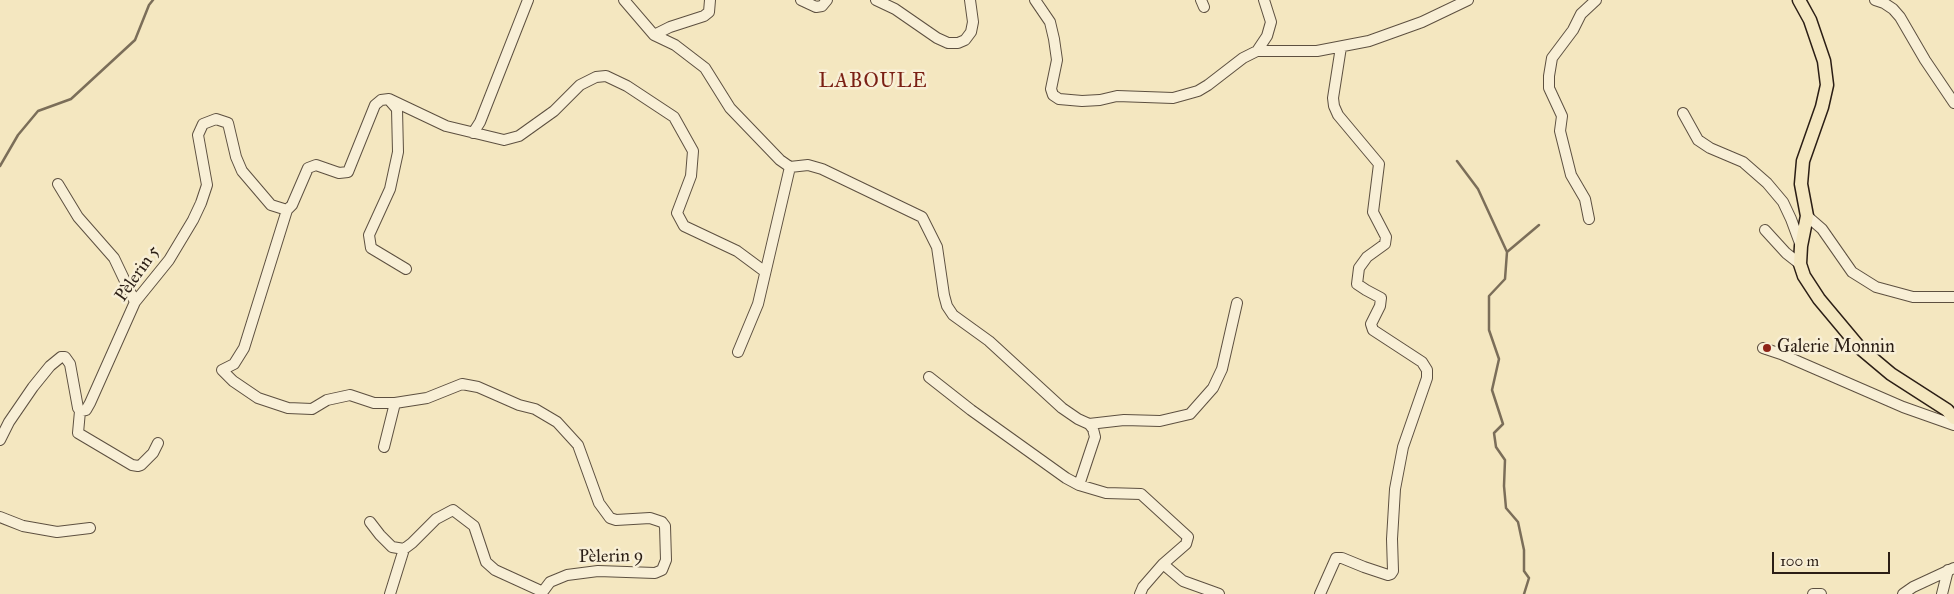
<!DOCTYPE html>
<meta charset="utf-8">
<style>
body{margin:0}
#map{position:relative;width:1954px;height:594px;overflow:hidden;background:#f4e7c0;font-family:"IM FELL Great Primer",serif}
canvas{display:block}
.scale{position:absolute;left:1772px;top:552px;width:118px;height:22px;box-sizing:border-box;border:2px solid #2b1e15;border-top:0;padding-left:6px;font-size:15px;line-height:18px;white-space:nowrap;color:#2b1e15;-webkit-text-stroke:4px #f8efd6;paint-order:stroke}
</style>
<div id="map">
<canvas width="1954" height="594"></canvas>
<div class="scale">100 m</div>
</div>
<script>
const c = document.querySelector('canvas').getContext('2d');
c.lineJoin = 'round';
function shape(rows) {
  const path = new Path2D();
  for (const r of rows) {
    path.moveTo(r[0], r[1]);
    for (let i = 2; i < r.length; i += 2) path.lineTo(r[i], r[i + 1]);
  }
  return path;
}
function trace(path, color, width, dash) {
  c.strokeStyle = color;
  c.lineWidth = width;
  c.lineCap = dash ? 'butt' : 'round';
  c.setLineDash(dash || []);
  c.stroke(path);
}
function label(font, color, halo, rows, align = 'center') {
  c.font = font + ' "IM FELL Great Primer",serif';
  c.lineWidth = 5;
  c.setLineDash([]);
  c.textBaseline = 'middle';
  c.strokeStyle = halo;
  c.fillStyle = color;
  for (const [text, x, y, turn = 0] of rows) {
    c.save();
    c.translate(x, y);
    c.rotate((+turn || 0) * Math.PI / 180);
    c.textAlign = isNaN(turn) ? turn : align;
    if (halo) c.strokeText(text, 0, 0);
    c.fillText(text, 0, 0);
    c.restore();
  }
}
const stream = shape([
 [1457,161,1478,189,1507,252],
 [0,166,18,135,38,111,71,99,135,40,149,5,153,0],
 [1524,594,1529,578,1524,571,1524,550,1518,522,1506,508,1504,486,1505,460,1496,447,1494,433,1503,424,1492,390,1499,359,1489,330,1489,296,1505,279,1507,252,1539,225]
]);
const minor = shape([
 [624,0,654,35,675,45,705,68,730,108,780,160,790,167,808,165,822,169,922,217,937,247,944,295,947,306,953,315,989,341,1062,408,1078,419,1089,424,1093,429,1095,437,1079,485],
 [801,0,816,7,822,6,827,0],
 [876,0,895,9,937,38,948,43,958,43,965,40,971,32,973,22,970,0],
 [1035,0,1050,22,1054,39,1057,60,1051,89,1053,95,1059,99,1082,101,1100,100,1117,96,1173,98,1198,91,1208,85,1243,58,1257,51,1267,36,1271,22,1264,0],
 [1201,0,1204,7],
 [1875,0,1884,3,1893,9,1900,17,1925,60,1954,103],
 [654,35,670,27,704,16,709,12,710,0],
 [1257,51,1317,51,1369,41,1422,22,1468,0],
 [390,101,397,109,398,152,390,189,369,235,371,248,406,269],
 [1683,113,1698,140,1710,148,1743,162,1767,183,1783,202,1791,219,1801,246],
 [473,133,480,122,528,0],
 [58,184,78,217,114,258,135,302],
 [1807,216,1822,229,1852,272,1876,287,1913,297,1954,297],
 [1589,219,1585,199,1571,175,1560,131,1562,116,1549,88,1549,76,1552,58,1573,30,1581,14,1596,0],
 [1765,230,1786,253,1800,264],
 [1763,348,1781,354,1903,407,1954,425],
 [738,352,758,304,790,167],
 [929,377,971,410,1066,478,1079,485,1106,493,1141,494,1188,537,1186,544,1163,564,1143,587,1140,594],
 [80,411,86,410,90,403,135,302,169,260,193,220,201,203,207,185,198,135,203,124,216,119,228,123,236,157,242,171,271,205,287,210],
 [80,411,78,433,132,465,138,466,141,465,153,453,158,443],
 [1089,424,1124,420,1160,421,1190,414,1213,388,1222,369,1237,303],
 [0,440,9,422,33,387,50,366,61,357,65,357,70,364,78,408,80,411],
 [384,447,395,403],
 [0,517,23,526,57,532,90,528],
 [370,522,380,535,392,547,404,549,412,543,436,519,453,510,474,526,486,562,495,570,541,591],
 [1163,564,1183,581,1219,594],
 [390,594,404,549],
 [541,594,550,582,567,575,598,571,655,573,662,570,666,560,665,526,662,522,650,518,616,520,610,518,599,503,578,445,557,422,535,409,519,405,478,387,462,384,427,398,395,403,374,403,350,395,327,400,312,409,288,408,258,398,233,381,222,370,234,364,244,348,287,210,292,205,308,168,316,165,339,173,348,172,375,105,381,100,389,99,446,126,504,140,519,136,554,111,580,85,596,77,606,76,627,86,674,117,693,151,691,176,677,213,684,226,737,251,764,271],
 [1320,594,1336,558,1342,558,1364,567,1388,575,1391,574,1393,571,1392,539,1395,489,1403,447,1427,378,1427,370,1422,362,1373,330,1371,324,1380,306,1381,298,1366,290,1357,284,1359,268,1367,257,1385,244,1386,237,1373,212,1379,164,1338,115,1334,106,1333,98,1341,47],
 [1813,594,1821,594],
 [1903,594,1913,587,1954,568],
 [1942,594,1948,570]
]);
const major = shape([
 [1799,0,1810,20,1824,61,1827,85,1822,107,1803,161,1801,184,1807,216,1801,246,1800,264,1804,276,1819,299,1860,348,1891,374,1947,410,1954,418]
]);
const markers = [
 [1767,348,5,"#8f2418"]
];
const streetNames = [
 ["Pèlerin 5",138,274,-55],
 ["Pèlerin 9",611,557,-1]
];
const poiNames = [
 ["Galerie Monnin",1777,348]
];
const quarterNames = [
 ["LABOULE",873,82]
];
trace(stream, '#7b6e59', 2.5);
trace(minor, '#5d5040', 12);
trace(major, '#2b1e15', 15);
trace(minor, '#f8efd6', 10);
trace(major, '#f4e7c0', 12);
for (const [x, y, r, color] of markers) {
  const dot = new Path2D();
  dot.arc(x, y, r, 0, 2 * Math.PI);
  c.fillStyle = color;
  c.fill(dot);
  trace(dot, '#f8efd6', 2);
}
label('18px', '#2b1e15', '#f8efd6', streetNames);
label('18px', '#2b1e15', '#f8efd6', poiNames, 'left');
c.letterSpacing = '1px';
label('20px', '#7a1f14', '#f8efd6', quarterNames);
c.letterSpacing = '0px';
</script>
